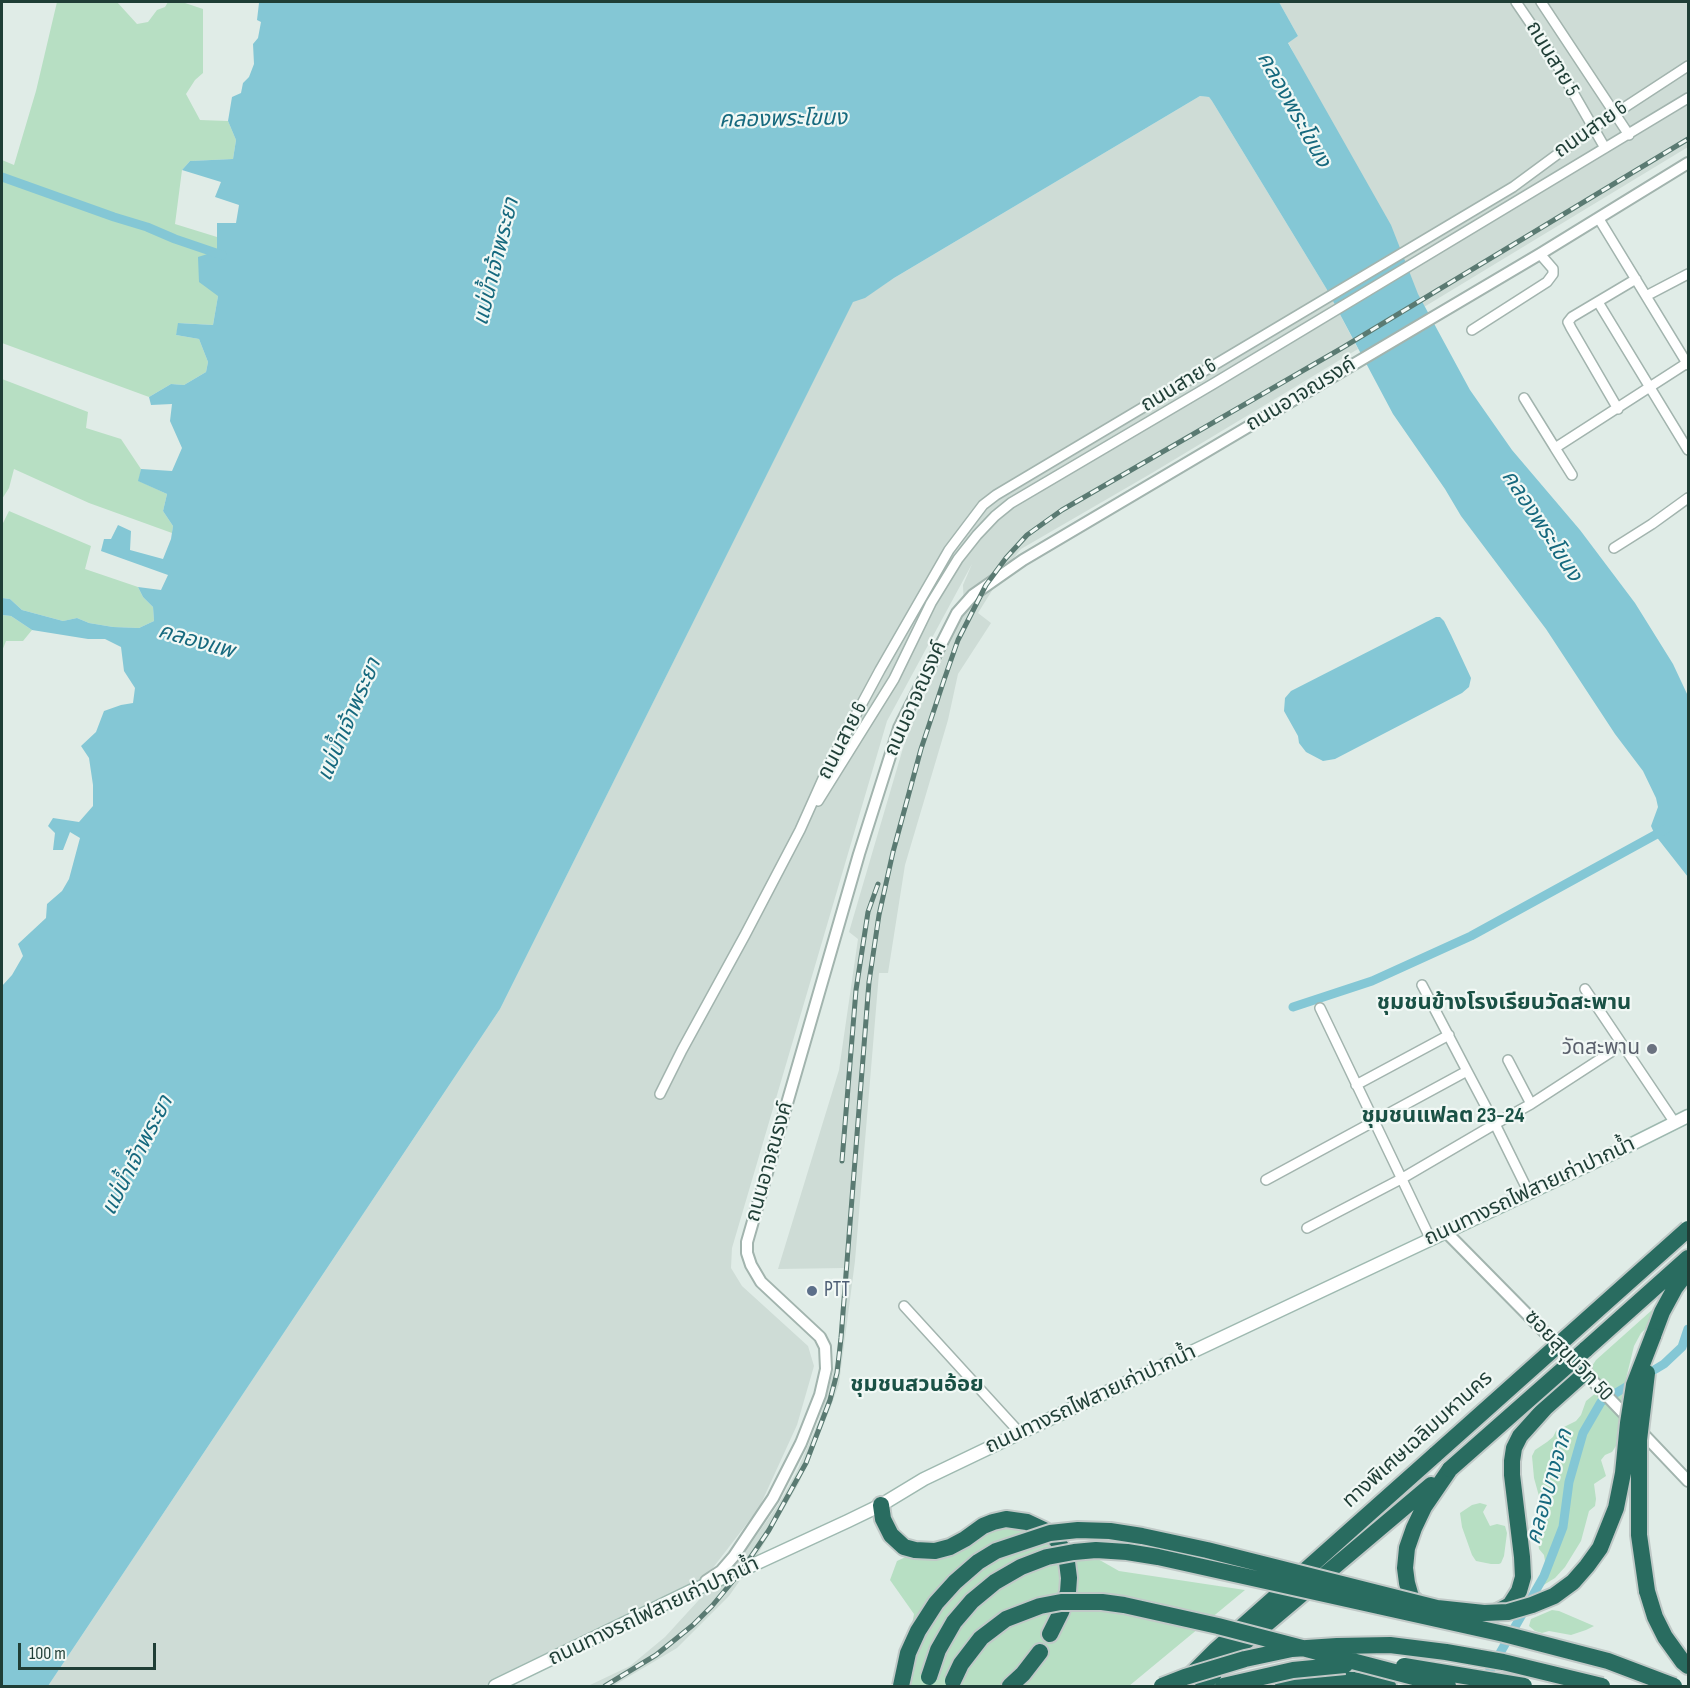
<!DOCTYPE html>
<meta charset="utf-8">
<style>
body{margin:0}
#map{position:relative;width:1690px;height:1688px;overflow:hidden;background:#e0ece7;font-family:"Sofia Sans Condensed",sans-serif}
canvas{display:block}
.frame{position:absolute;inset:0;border:3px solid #1f3e36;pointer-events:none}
.scale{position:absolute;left:18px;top:1643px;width:138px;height:27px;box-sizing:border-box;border:3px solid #1f3e36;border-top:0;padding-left:8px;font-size:18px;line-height:21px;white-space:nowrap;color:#1f3e36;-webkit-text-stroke:4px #f1f8f5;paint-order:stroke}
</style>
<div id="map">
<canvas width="1690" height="1688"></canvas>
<div class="frame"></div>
<div class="scale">100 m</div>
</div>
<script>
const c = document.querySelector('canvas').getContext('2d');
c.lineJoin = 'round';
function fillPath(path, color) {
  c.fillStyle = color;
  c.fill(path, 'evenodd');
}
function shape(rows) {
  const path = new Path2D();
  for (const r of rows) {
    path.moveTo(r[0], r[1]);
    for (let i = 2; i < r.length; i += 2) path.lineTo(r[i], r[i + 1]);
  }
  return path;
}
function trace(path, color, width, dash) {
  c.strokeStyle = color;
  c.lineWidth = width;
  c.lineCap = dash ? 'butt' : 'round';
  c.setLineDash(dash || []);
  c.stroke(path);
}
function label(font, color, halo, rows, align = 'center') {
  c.font = font + ' "Sofia Sans Condensed","Noto Sans Thai",sans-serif';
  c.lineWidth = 4.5;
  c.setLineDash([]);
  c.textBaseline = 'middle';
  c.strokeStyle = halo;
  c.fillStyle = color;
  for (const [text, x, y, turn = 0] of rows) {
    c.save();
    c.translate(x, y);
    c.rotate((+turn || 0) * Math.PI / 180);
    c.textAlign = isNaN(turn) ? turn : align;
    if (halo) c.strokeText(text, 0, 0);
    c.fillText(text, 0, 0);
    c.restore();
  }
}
const built = shape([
 [1279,2,1688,2,1688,147,1424,307,1288,42,1298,36],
 [1200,96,1209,97,1212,101,1326,288,1358,349,1152,473,1021,549,1008,565,978,613,991,623,958,674,948,720,905,865,888,973,879,973,855,1261,839,1384,830,1409,799,1483,755,1559,729,1596,677,1648,613,1686,588,1686,630,1666,665,1637,751,1543,778,1505,797,1471,819,1420,837,1358,844,1268,778,1269,839,1070,858,939,849,932,903,748,918,710,964,613,963,585,972,564,887,721,732,1248,731,1268,742,1286,808,1346,814,1366,797,1425,759,1508,702,1582,484,1686,48,1686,500,1009,853,301,865,297,894,278]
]);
const green = shape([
 [57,2,117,2,137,24,148,22,157,10,165,7,168,2,182,2,203,9,203,73,195,80,186,94,200,120,228,121,236,140,233,159,190,161,182,170,175,224,217,237,218,296,213,325,179,323,176,335,199,339,208,362,206,372,184,385,171,384,149,397,2,343,2,160,14,165,36,91],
 [2,379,88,412,86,428,121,439,141,469,139,481,167,494,163,511,173,526,172,533,89,503,14,469,9,488,2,499],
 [9,511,91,546,85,569,138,587,143,597,153,607,154,621,139,628,113,627,89,623,77,618,63,621,22,610,10,599,2,598,2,525],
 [2,615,11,616,32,630,23,641,6,641,2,651],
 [1667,1296,1658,1317,1641,1333,1634,1346,1623,1391,1616,1446,1612,1452,1605,1455,1601,1460,1606,1476,1594,1484,1596,1499,1595,1506,1589,1511,1581,1541,1565,1567,1555,1578,1542,1586,1545,1561,1544,1555,1539,1549,1538,1542,1539,1520,1542,1507,1534,1478,1532,1456,1535,1450,1547,1442,1553,1437,1556,1431,1576,1421,1581,1415,1586,1401,1597,1392,1591,1373,1592,1366,1596,1360,1652,1310,1660,1298],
 [1480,1503,1487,1505,1483,1512,1490,1526,1497,1524,1505,1526,1507,1533,1504,1556,1501,1563,1499,1564,1491,1564,1476,1561,1472,1555,1462,1527,1460,1513,1472,1505],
 [1000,1513,1031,1521,1119,1571,1245,1590,1129,1686,895,1686,909,1640,914,1614,890,1580,897,1561],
 [1552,1610,1559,1611,1594,1626,1586,1630,1571,1635,1549,1631,1542,1633,1535,1631,1529,1626,1531,1619]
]);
const water = shape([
 [254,2,1279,2,1298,36,1288,43,1391,225,1418,294,1470,390,1512,450,1580,530,1635,603,1673,664,1688,696,1688,877,1655,835,1651,826,1658,807,1656,798,1643,771,1615,734,1546,629,1461,516,1445,489,1393,414,1326,288,1212,101,1209,97,1200,96,894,278,865,298,853,302,500,1009,48,1686,2,1686,2,986,12,975,23,956,18,944,46,918,47,904,62,891,69,879,80,838,70,832,63,850,53,850,55,833,48,826,53,818,79,822,93,806,93,785,89,758,81,746,96,732,104,711,121,705,133,703,135,688,124,671,121,647,105,639,88,639,32,630,11,616,2,615,2,598,10,599,22,610,63,621,77,618,89,623,113,627,139,628,154,621,153,607,143,597,138,587,161,590,168,575,101,551,104,539,111,539,118,525,131,531,130,550,163,559,171,539,173,526,163,511,167,494,138,481,141,469,172,471,182,448,170,421,172,404,151,405,149,397,171,384,184,385,206,372,208,362,199,339,176,335,178,323,213,325,218,296,199,282,198,257,217,251,217,223,236,223,239,205,215,197,221,182,182,170,190,161,233,159,236,140,228,121,232,97,241,93,243,83,249,77,254,64,253,44,258,38,261,22,257,20,259,3],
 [1436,617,1440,617,1444,621,1451,635,1471,678,1469,687,1462,693,1335,759,1323,761,1306,752,1299,743,1298,736,1284,711,1285,698,1291,691]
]);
const canal = shape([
 [2,177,114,217,147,227,175,239,222,255],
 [1293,1007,1372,981,1471,936,1666,829],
 [1484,1681,1544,1576,1563,1527,1569,1482,1583,1433,1601,1402,1664,1364,1682,1347,1688,1329]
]);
const minor = shape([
 [1516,2,1548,49,1605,148],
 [1541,2,1629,135],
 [1599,219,1688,365],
 [1646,296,1688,274],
 [1598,302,1688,450],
 [1472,330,1547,282,1553,274,1553,269,1540,254],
 [1524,398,1555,448,1687,363],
 [1618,409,1571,328,1568,322,1572,317,1636,279],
 [1555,448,1572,475],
 [1614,548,1652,524,1688,498],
 [818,801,894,679,931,603,958,559,977,535,995,516,1011,503,1213,384,1688,98],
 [1585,989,1675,1123],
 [1320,1008,1431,1240],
 [1508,1060,1531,1104],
 [1356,1085,1449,1035],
 [660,1094,682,1050,745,935,800,830,830,763,880,670,949,550,983,505,996,495,1513,187,1593,128,1688,66],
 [1266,1180,1467,1071,1422,985],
 [1529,1193,1495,1124,1531,1104,1611,1052],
 [1307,1228,1401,1179,1495,1124,1467,1071],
 [904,1306,1020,1433]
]);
const tertiary = shape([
 [1446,1232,1590,1378,1688,1481],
 [706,1581,721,1571,734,1556,773,1498,801,1443,820,1395,826,1369,825,1347,820,1337,761,1282,751,1265,747,1253,747,1242,859,854,899,728,957,613,973,595,1023,560,1540,254,1688,163]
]);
const secondary = shape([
 [495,1686,691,1591,742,1570,848,1521,881,1505,924,1479,1020,1433,1620,1150,1688,1116]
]);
const motorway = shape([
 [1653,1336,1662,1312,1675,1288,1688,1271],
 [1585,1350,1688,1258],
 [881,1505,883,1519,891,1535,904,1547,915,1550,935,1551,950,1547,965,1539,983,1526,993,1522,1006,1519,1027,1522,1044,1530,1056,1539,1063,1550,1067,1562,1069,1578,1068,1592,1061,1612,1050,1634],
 [1647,1591,1655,1617,1665,1637,1683,1662,1688,1666],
 [1424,1609,1411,1597,1407,1583,1405,1568,1407,1548,1414,1528,1424,1507,1450,1469],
 [1493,1614,1510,1605,1519,1591,1523,1577,1522,1557,1512,1475,1512,1461,1514,1448,1520,1436,1546,1407,1584,1373],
 [1188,1678,1216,1650,1436,1454],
 [1010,1686,1023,1674,1040,1652],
 [1203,1686,1231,1654,1431,1485],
 [1283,1686,1320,1679,1353,1680,1388,1686]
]);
const rail = shape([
 [842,1161,856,990,868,912,878,884],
 [605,1686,656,1655,693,1625,712,1606,742,1570,769,1530,806,1463,830,1400,837,1373,841,1338,869,982,879,915,893,852,921,749,944,680,958,640,986,585,1006,558,1027,535,1062,510,1342,348,1688,139]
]);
const motorwayBridge = shape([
 [1647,1373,1639,1440,1639,1535,1647,1591],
 [1436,1454,1688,1229],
 [1450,1469,1585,1350],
 [1404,1666,1524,1686],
 [929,1677,938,1650,954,1622,972,1601,995,1582,1021,1567,1047,1557,1074,1552,1096,1550,1127,1552,1158,1557,1504,1634,1608,1661,1674,1686],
 [953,1681,961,1664,981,1638,1006,1619,1040,1606,1061,1602,1102,1602,1124,1605,1218,1626,1448,1686],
 [901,1686,908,1653,918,1631,936,1603,955,1582,978,1562,996,1551,1050,1533,1078,1530,1110,1531,1142,1536,1207,1550,1437,1608,1484,1613,1508,1612,1532,1605,1554,1596,1573,1582,1587,1566,1600,1548,1616,1508,1623,1473,1628,1423,1634,1385,1653,1336],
 [1162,1686,1185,1677,1245,1659,1292,1649,1337,1646,1390,1645,1446,1652,1503,1662,1602,1686],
 [1223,1686,1293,1670,1345,1665]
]);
const markers = [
 [1652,1049,6,"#6b7280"],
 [812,1291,6,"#5c6f8a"]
];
const streetNames = [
 ["ถนนสาย 5",1552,59,59],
 ["ถนนสาย 6",1591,130,-35],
 ["ถนนสาย 6",1179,386,-31],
 ["ถนนอาจณรงค์",1301,395,-31],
 ["ถนนอาจณรงค์",916,699,-66],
 ["ถนนสาย 6",843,741,-63],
 ["ถนนอาจณรงค์",770,1162,-74],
 ["ถนนทางรถไฟสายเก่าปากน้ำ",1530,1192,-25],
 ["ซอยสุขุมวิท 50",1568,1356,46],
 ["ถนนทางรถไฟสายเก่าปากน้ำ",1091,1400,-25],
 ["ทางพิเศษเฉลิมมหานคร",1418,1440,-42],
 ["ถนนทางรถไฟสายเก่าปากน้ำ",654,1612,-25]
];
const worshipNames = [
 ["วัดสะพาน",1640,1049]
];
const serviceNames = [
 ["PTT",824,1291]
];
const waterNames = [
 ["คลองพระโขนง",1293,110,61],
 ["คลองพระโขนง",783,120,-1],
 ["แม่น้ำเจ้าพระยา",497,262,-76],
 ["คลองพระโขนง",1541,526,57],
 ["คลองแพ",196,642,16],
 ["แม่น้ำเจ้าพระยา",350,720,-67],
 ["แม่น้ำเจ้าพระยา",138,1156,-63],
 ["คลองบางจาก",1550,1487,-74]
];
const neighbourhoodNames = [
 ["ชุมชนข้างโรงเรียนวัดสะพาน",1504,1003],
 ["ชุมชนแฟลต 23-24",1443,1116],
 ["ชุมชนสวนอ้อย",917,1385]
];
fillPath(built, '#cedcd6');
fillPath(green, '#b7dfc3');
fillPath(water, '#84c7d5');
trace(canal, '#84c7d5', 9);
trace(minor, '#a2b4ae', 12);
trace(tertiary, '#a2b4ae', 14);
trace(secondary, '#9eb9b0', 15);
trace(motorway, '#c0c9c7', 20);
trace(minor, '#fff', 9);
trace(tertiary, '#fff', 10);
trace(secondary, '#fff', 12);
trace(motorway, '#296c60', 16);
trace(rail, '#5a7a72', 5);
trace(rail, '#f1f8f5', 3, [9]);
trace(motorwayBridge, '#c0c9c7', 20, []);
trace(motorwayBridge, '#296c60', 16);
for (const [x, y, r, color] of markers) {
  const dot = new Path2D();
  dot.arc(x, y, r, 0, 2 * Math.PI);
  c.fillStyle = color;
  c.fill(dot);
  trace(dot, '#f1f8f5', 2);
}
label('21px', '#1f3e36', '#f1f8f5', streetNames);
label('21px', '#5b616d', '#f1f8f5', worshipNames, 'right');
label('21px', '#4e5e75', '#f1f8f5', serviceNames, 'left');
label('italic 22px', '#16697e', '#f1f8f5', waterNames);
label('bold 22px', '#1a5145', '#f1f8f5', neighbourhoodNames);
</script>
